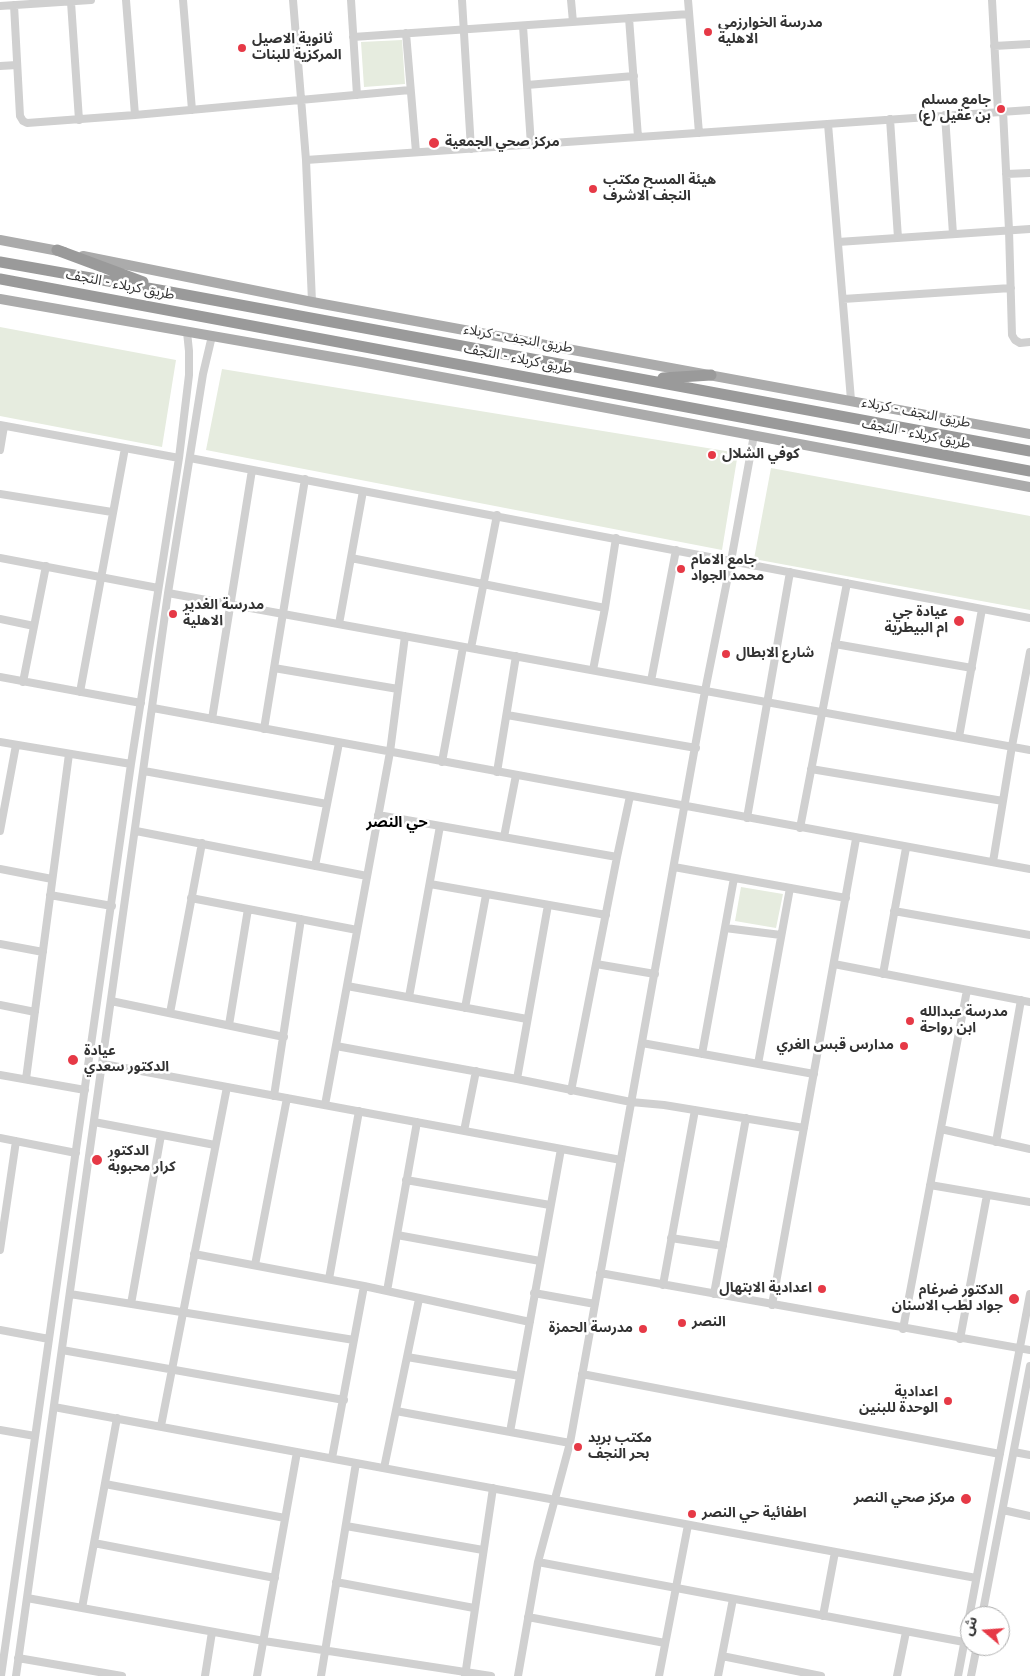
<!DOCTYPE html>
<meta charset="utf-8">
<style>
body{margin:0}
#map{position:relative;width:1030px;height:1676px;overflow:hidden;background:#fff;font-family:Overpass,"Noto Sans Arabic",sans-serif}
canvas{display:block}
.north{position:absolute;left:960px;top:1606px;width:50px;height:50px;box-sizing:border-box;background:#fff;border:1px solid #adadad;border-radius:50%;rotate:288deg;font-size:14px;font-weight:700;line-height:20px;text-align:center;color:#333}
.north::after{content:'';display:block;margin:auto;width:18px;height:22px;background:#e63946;clip-path:polygon(50% 0,100% 100%,50% 72%,0 100%)}
</style>
<div id="map">
<canvas width="1030" height="1676"></canvas>
<div class="north">ش</div>
</div>
<script>
const c = document.querySelector('canvas').getContext('2d');
c.lineJoin = 'round';
function fillPath(path, color) {
  c.fillStyle = color;
  c.fill(path, 'evenodd');
}
function shape(rows) {
  const path = new Path2D();
  for (const r of rows) {
    path.moveTo(r[0], r[1]);
    for (let i = 2; i < r.length; i += 2) path.lineTo(r[i], r[i + 1]);
  }
  return path;
}
function trace(path, color, width, dash) {
  c.strokeStyle = color;
  c.lineWidth = width;
  c.lineCap = dash ? 'butt' : 'round';
  c.setLineDash(dash || []);
  c.stroke(path);
}
function label(font, color, halo, rows, align = 'center') {
  c.font = font + ' Overpass,"Noto Sans Arabic",sans-serif';
  c.lineWidth = 5;
  c.setLineDash([]);
  c.textBaseline = 'middle';
  c.strokeStyle = halo;
  c.fillStyle = color;
  for (const [text, x, y, turn = 0] of rows) {
    c.save();
    c.translate(x, y);
    c.rotate((+turn || 0) * Math.PI / 180);
    c.textAlign = isNaN(turn) ? turn : align;
    if (halo) c.strokeText(text, 0, 0);
    c.fillText(text, 0, 0);
    c.restore();
  }
}
const green = shape([
 [402,40,405,84,364,87,361,42],
 [0,327,176,360,162,447,0,416],
 [222,369,738,453,722,550,206,450],
 [771,468,1030,516,1030,610,754,559],
 [741,887,783,894,776,928,735,921]
]);
const minor = shape([
 [126,0,135,115],
 [183,0,192,110],
 [293,0,306,160,312,302],
 [351,0,357,95],
 [462,0,471,149],
 [571,0,573,22],
 [688,0,699,133],
 [992,0,998,112],
 [71,2,79,120],
 [14,5,20,116,23,121,27,123,135,115,410,90],
 [0,6,91,0],
 [629,18,638,137],
 [523,26,531,145],
 [406,33,416,152],
 [353,37,689,14],
 [994,46,1030,44],
 [0,66,17,65],
 [527,85,634,76],
 [1003,111,1009,230,1012,335,1015,340,1020,343,1030,342],
 [945,115,953,234],
 [890,119,898,238],
 [828,124,851,400],
 [306,160,1030,110],
 [1006,174,1030,173],
 [838,242,1030,229],
 [843,299,1011,288],
 [0,425,179,458],
 [0,450,4,426],
 [190,458,1030,618],
 [0,494,112,512],
 [0,558,158,588],
 [351,558,605,608],
 [168,593,1030,750],
 [0,619,34,626],
 [339,624,363,491],
 [835,644,972,668],
 [471,648,497,515],
 [274,668,398,689],
 [593,670,605,608,616,538],
 [0,677,141,703],
 [651,681,676,550],
 [23,682,46,566],
 [80,692,125,448],
 [153,708,1030,869],
 [507,715,696,748],
 [212,719,252,470],
 [264,729,305,479],
 [959,737,982,609],
 [0,742,131,764],
 [442,762,463,647],
 [811,769,1003,801],
 [144,771,327,804],
 [497,772,516,656],
 [378,815,617,857],
 [747,818,790,572],
 [800,828,847,583],
 [0,831,16,745],
 [136,831,367,876],
 [504,837,516,775],
 [993,862,1012,746,1030,652],
 [315,866,339,743],
 [674,867,846,898],
 [0,869,52,879],
 [430,884,606,915],
 [50,895,112,906],
 [191,898,357,930],
 [894,911,1030,935],
 [725,928,781,935],
 [0,944,43,952],
 [596,964,655,974],
 [834,964,1030,1002],
 [883,974,906,848],
 [347,986,527,1019],
 [409,997,440,826],
 [111,1001,284,1037],
 [0,1005,35,1012],
 [465,1008,486,895],
 [170,1013,202,843],
 [229,1025,248,909],
 [642,1043,814,1074],
 [336,1046,517,1079,631,1102,664,1105,804,1128],
 [702,1054,734,878],
 [103,1064,621,1160],
 [758,1064,790,888],
 [0,1075,85,1090],
 [26,1079,69,754],
 [517,1079,548,905],
 [571,1091,617,857,630,796],
 [274,1096,301,919],
 [325,1105,390,752,405,636],
 [94,1122,215,1145],
 [941,1129,1030,1149],
 [464,1131,476,1071],
 [0,1138,76,1153],
 [996,1142,1021,1000],
 [406,1180,550,1205],
 [930,1185,1030,1202],
 [397,1235,540,1261],
 [671,1238,723,1246],
 [0,1250,16,1141],
 [194,1254,364,1286,530,1322],
 [255,1265,287,1098],
 [600,1273,1030,1350],
 [329,1279,359,1111],
 [663,1285,695,1110],
 [387,1291,417,1122],
 [534,1293,595,1304],
 [70,1294,354,1340],
 [714,1294,746,1118],
 [131,1304,161,1135],
 [772,1305,856,839],
 [903,1329,967,990],
 [0,1330,49,1339],
 [960,1339,987,1195],
 [62,1350,344,1400],
 [407,1357,520,1376],
 [582,1374,1000,1454],
 [54,1407,976,1578],
 [396,1411,570,1443],
 [161,1426,227,1087],
 [0,1430,35,1436],
 [510,1432,561,1149],
 [1014,1452,1030,1455],
 [332,1458,364,1286],
 [384,1468,419,1299],
 [105,1484,285,1518],
 [1003,1510,1030,1516],
 [346,1526,483,1550],
 [94,1543,275,1578],
 [538,1562,964,1642],
 [336,1582,474,1608],
 [27,1598,264,1641,491,1676],
 [82,1608,117,1418],
 [823,1616,835,1552],
 [982,1616,1030,1366],
 [528,1617,665,1643],
 [722,1656,821,1676],
 [18,1658,122,1676],
 [1,1676,131,764,179,458,189,375,189,351,187,332],
 [16,1676,168,593,203,374,212,336],
 [205,1676,212,1632],
 [257,1676,297,1452],
 [321,1676,356,1463],
 [465,1676,493,1488],
 [518,1676,538,1562,570,1443,705,691,731,561,754,435],
 [659,1676,688,1525],
 [718,1676,733,1599],
 [897,1676,906,1632],
 [958,1676,1030,1294],
 [971,1676,977,1646]
]);
const major = shape([
 [0,240,64,252],
 [83,256,312,302,1030,434],
 [0,299,361,362,1030,487]
]);
const highway = shape([
 [57,250,143,282],
 [0,262,170,292,1030,451],
 [0,279,1030,471],
 [663,378,711,375]
]);
const markers = [
 [708,32,5,"#e63946"],
 [242,48,5,"#e63946"],
 [1001,109,5,"#e63946"],
 [434,143,6,"#e63946"],
 [593,189,5,"#e63946"],
 [712,455,5,"#e63946"],
 [681,569,5,"#e63946"],
 [173,614,5,"#e63946"],
 [959,621,6,"#e63946"],
 [726,654,5,"#e63946"],
 [910,1021,5,"#e63946"],
 [904,1046,5,"#e63946"],
 [73,1060,6,"#e63946"],
 [97,1160,6,"#e63946"],
 [822,1289,5,"#e63946"],
 [1014,1299,6,"#e63946"],
 [682,1323,5,"#e63946"],
 [643,1329,5,"#e63946"],
 [948,1401,5,"#e63946"],
 [578,1447,5,"#e63946"],
 [966,1499,6,"#e63946"],
 [692,1514,5,"#e63946"]
];
const poiNames = [
 ["مدرسة الخوارزمي",718,24],
 ["الاهلية",718,40],
 ["ثانوية الاصيل",252,40],
 ["المركزية للبنات",252,56],
 ["جامع مسلم",991,101,"right"],
 ["بن عقيل (ع)",991,117,"right"],
 ["مركز صحي الجمعية",445,143],
 ["هيئة المسح مكتب",603,181],
 ["النجف الاشرف",603,197],
 ["كوفي الشلال",722,455],
 ["جامع الامام",691,561],
 ["محمد الجواد",691,577],
 ["مدرسة الغدير",183,606],
 ["الاهلية",183,622],
 ["عيادة جي",948,613,"right"],
 ["ام البيطرية",948,629,"right"],
 ["شارع الابطال",736,654],
 ["مدرسة عبدالله",920,1013],
 ["ابن رواحة",920,1029],
 ["مدارس قبس الغري",894,1046,"right"],
 ["عيادة",84,1052],
 ["الدكتور سعدي",84,1068],
 ["الدكتور",108,1152],
 ["كرار محبوبة",108,1168],
 ["اعدادية الابتهال",812,1289,"right"],
 ["الدكتور ضرغام",1003,1291,"right"],
 ["جواد لطب الاسنان",1003,1307,"right"],
 ["النصر",692,1323],
 ["مدرسة الحمزة",633,1329,"right"],
 ["اعدادية",938,1393,"right"],
 ["الوحدة للبنين",938,1409,"right"],
 ["مكتب بريد",588,1439],
 ["بحر النجف",588,1455],
 ["مركز صحي النصر",955,1499,"right"],
 ["اطفائية حي النصر",702,1514]
];
const streetNames = [
 ["طريق کربلاء - النجف",120,286,11],
 ["طريق النجف - کربلاء",518,340,10],
 ["طريق کربلاء - النجف",518,360,11],
 ["طريق النجف - کربلاء",916,414,11],
 ["طريق کربلاء - النجف",916,435,11]
];
const neighbourhoodNames = [
 ["حي النصر",397,824]
];
fillPath(green, '#e6ecdf');
trace(minor, '#d0d0d0', 8);
trace(major, '#ababab', 10);
trace(highway, '#9a9a9a', 11);
for (const [x, y, r, color] of markers) {
  const dot = new Path2D();
  dot.arc(x, y, r, 0, 2 * Math.PI);
  c.fillStyle = color;
  c.fill(dot);
  trace(dot, '#fff', 2);
}
label('bold 14px', '#333', '#fff', poiNames, 'left');
label('14px', '#333', '#fff', streetNames);
label('bold 15px', '#000', '#fff', neighbourhoodNames);
</script>
